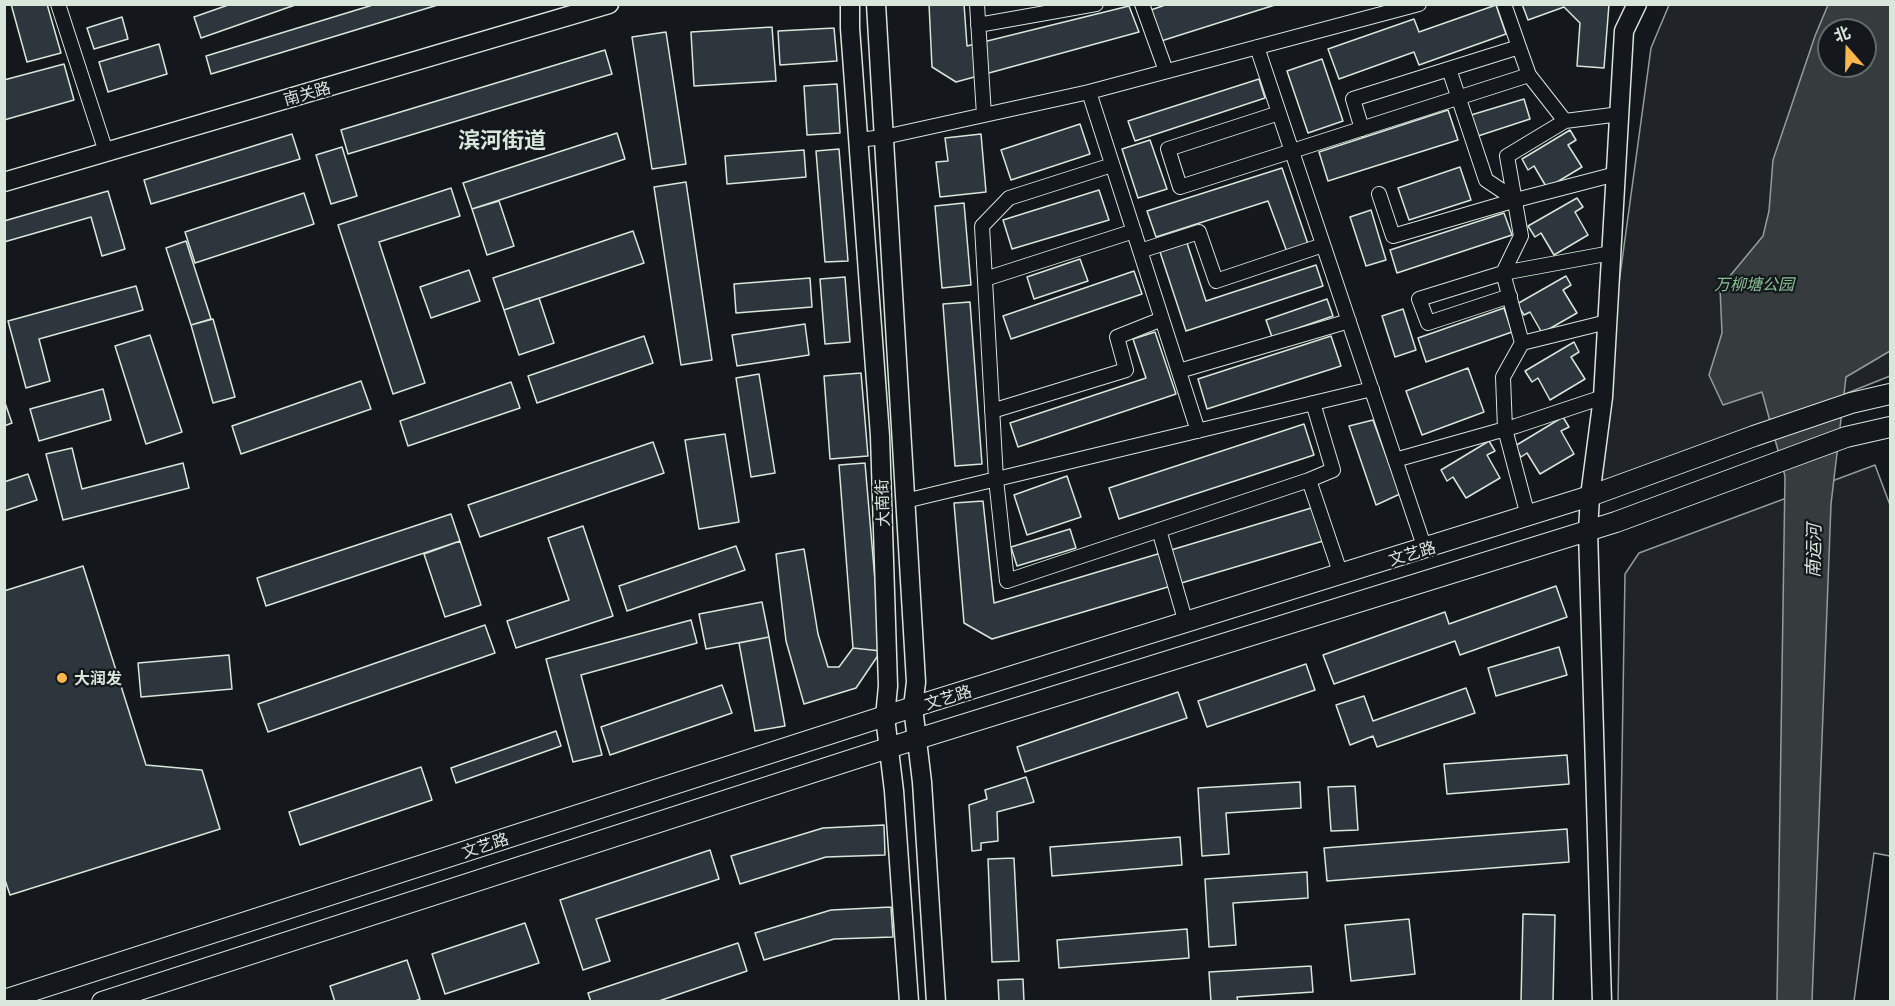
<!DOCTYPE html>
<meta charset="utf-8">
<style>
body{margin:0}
#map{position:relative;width:1895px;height:1006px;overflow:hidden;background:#14181c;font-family:Georgia,"Noto Sans SC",serif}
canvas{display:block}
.frame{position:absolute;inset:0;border:6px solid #d8e6dc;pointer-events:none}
.north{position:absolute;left:1817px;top:18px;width:60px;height:60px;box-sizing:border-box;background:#14181c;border:2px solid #626a69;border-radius:50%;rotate:340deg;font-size:16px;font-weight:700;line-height:24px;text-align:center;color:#d8e6dc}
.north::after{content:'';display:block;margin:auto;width:21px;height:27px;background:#ffb74d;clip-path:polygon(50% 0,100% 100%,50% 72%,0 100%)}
</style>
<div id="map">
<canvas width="1895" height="1006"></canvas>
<div class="frame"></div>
<div class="north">北</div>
</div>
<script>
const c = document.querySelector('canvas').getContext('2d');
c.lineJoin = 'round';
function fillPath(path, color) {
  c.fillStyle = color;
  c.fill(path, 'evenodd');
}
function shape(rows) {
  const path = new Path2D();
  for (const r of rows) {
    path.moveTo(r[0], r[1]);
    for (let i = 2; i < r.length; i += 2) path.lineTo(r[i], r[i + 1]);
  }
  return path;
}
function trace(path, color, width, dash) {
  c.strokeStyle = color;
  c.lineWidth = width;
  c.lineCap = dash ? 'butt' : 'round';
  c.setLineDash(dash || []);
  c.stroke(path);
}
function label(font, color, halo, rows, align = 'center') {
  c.font = font + ' Georgia,"Noto Sans SC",serif';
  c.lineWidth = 4.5;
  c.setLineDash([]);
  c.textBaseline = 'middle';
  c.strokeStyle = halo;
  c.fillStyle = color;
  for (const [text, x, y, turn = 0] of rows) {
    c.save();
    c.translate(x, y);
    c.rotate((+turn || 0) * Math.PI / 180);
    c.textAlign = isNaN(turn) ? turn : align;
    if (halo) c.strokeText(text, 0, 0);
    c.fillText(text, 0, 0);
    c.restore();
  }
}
const green = shape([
 [1669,5,1890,5,1890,376,1590,496,1651,48,1669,5],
 [1829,30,1865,30,1865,66,1829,66,1829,30],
 [1875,465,1890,505,1890,856,1874,853,1854,1001,1618,1002,1625,574,1639,553,1875,465]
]);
const water = shape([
 [1828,5,1890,5,1890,351,1846,377,1831,504,1812,1001,1777,1001,1785,476,1762,392,1723,405,1709,375,1722,333,1720,288,1763,236,1769,211,1773,160,1815,36,1828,5],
 [1829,30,1865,30,1865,66,1829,66,1829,30]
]);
const building = shape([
 [11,4,47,4,61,53,27,62,11,4],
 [231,4,298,4,201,38,194,17,231,4],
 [376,4,441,4,211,74,206,56,376,4],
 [929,4,964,4,967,46,1129,6,1139,32,956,82,932,67,929,4],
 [1168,4,1278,4,1158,42,1148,11,1168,4],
 [1522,4,1609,4,1604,68,1577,66,1580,23,1564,7,1528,20,1522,4],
 [1496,5,1506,34,1419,65,1414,52,1339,79,1328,49,1414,19,1419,32,1496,5],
 [122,17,128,39,94,49,87,28,122,17],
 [772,27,776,81,694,86,691,32,772,27],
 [834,28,837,61,780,65,778,31,834,28],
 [666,32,686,164,652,169,632,37,666,32],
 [159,44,167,74,108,92,99,62,159,44],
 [605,50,612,74,348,154,341,130,605,50],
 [1322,59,1343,121,1308,133,1287,71,1322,59],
 [64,64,74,100,4,120,4,80,64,64],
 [1259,79,1265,98,1135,141,1128,121,1259,79],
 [837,84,840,133,807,135,804,86,837,84],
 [1524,99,1530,119,1478,136,1471,115,1524,99],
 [1448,110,1458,140,1328,181,1319,152,1448,110],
 [1080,124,1090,154,1011,180,1001,150,1080,124],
 [1570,130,1576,140,1568,145,1582,167,1547,188,1534,166,1528,170,1522,159,1570,130],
 [617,133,625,159,472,209,463,183,617,133],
 [292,134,300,159,151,204,144,180,292,134],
 [981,134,986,192,940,197,936,162,948,161,945,138,981,134],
 [1150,140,1167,189,1138,198,1122,149,1150,140],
 [342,147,357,196,331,204,316,155,342,147],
 [839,149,848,261,825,262,816,151,839,149],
 [804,150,806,177,727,184,725,156,804,150],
 [1460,167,1471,200,1409,220,1398,188,1460,167],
 [1282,168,1308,244,1287,252,1268,201,1156,237,1147,211,1282,168],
 [686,182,712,360,681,365,654,187,686,182],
 [451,188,460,216,379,242,425,383,393,394,338,225,451,188],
 [1099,190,1109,220,1012,249,1003,220,1099,190],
 [108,191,125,249,102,256,91,217,4,242,4,221,108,191],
 [304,193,314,224,195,263,185,232,304,193],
 [1577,198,1583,207,1575,212,1588,235,1554,255,1541,233,1535,237,1528,226,1577,198],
 [499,201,514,246,487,255,472,209,499,201],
 [964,203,971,285,942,288,935,206,964,203],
 [1371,210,1386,260,1366,266,1350,217,1371,210],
 [1504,213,1512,235,1397,273,1390,250,1504,213],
 [633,231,644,263,504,310,493,278,633,231],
 [186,241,211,319,191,325,166,248,186,241],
 [1187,243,1206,301,1316,265,1323,286,1186,331,1160,252,1187,243],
 [1080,259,1088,281,1034,299,1027,277,1080,259],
 [469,270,480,301,431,318,420,287,469,270],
 [1134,271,1142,294,1011,339,1003,316,1134,271],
 [1566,276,1571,285,1563,290,1577,313,1542,333,1530,312,1524,315,1517,304,1566,276],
 [845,277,850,342,825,344,820,279,845,277],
 [810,278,812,307,736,313,734,284,810,278],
 [136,286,143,310,39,339,50,381,26,388,8,321,136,286],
 [539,298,554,343,519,355,504,310,539,298],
 [1327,299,1333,316,1272,337,1266,320,1327,299],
 [970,302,982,464,955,466,943,304,970,302],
 [1504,308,1512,332,1426,362,1418,338,1504,308],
 [1403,309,1416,350,1395,357,1382,316,1403,309],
 [213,319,235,397,213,403,191,325,213,319],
 [805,324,809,355,737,366,732,335,805,324],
 [1155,332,1176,394,1018,447,1010,423,1146,378,1133,339,1155,332],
 [150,335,182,432,146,444,115,346,150,335],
 [644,336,653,363,537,403,528,376,644,336],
 [1331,336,1341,366,1207,409,1198,379,1331,336],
 [1574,342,1579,352,1571,357,1585,379,1550,400,1538,378,1532,382,1525,371,1574,342],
 [1468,368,1484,412,1422,435,1406,391,1468,368],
 [861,373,868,456,830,459,824,376,861,373],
 [759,374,775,473,751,477,736,378,759,374],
 [361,381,371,409,241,454,232,426,361,381],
 [511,382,520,408,408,446,400,421,511,382],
 [103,389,111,420,39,441,30,409,103,389],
 [4,400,12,423,4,426,4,400],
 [1563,417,1569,427,1561,431,1574,454,1540,474,1527,453,1521,457,1515,446,1563,417],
 [1373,420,1400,494,1376,505,1349,426,1373,420],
 [1304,424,1314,455,1119,519,1109,488,1304,424],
 [725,434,739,522,699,529,685,440,725,434],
 [1489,441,1495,451,1487,455,1500,478,1466,498,1453,477,1447,481,1441,470,1489,441],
 [653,442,664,473,480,537,468,505,653,442],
 [72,448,82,489,183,463,189,488,63,520,46,454,72,448],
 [865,463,881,651,853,648,839,465,865,463],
 [28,474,37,500,4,511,4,482,28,474],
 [1067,476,1081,517,1027,535,1014,495,1067,476],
 [983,501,994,603,1318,506,1330,539,992,639,964,623,954,503,983,501],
 [451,514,460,541,266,606,257,578,451,514],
 [583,526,613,616,516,648,507,621,569,600,548,538,583,526],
 [1070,529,1076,548,1017,566,1011,547,1070,529],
 [460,541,481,605,445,617,424,554,460,541],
 [736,546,745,570,627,611,619,586,736,546],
 [804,549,818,634,828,667,839,667,853,648,881,651,856,688,804,704,786,641,776,554,804,549],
 [83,566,146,765,202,770,220,829,10,895,4,877,4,591,83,566],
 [1556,586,1567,617,1460,655,1455,641,1334,684,1323,655,1445,612,1449,624,1556,586],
 [762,602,769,637,706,649,699,614,762,602],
 [691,620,697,643,581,675,602,755,573,762,546,659,691,620],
 [485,625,495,653,268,732,258,704,485,625],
 [769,637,785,726,755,731,739,643,769,637],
 [1559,647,1567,675,1496,696,1488,668,1559,647],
 [229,655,232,689,141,697,138,663,229,655],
 [1306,664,1315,690,1207,727,1198,701,1306,664],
 [722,685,732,713,610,755,601,727,722,685],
 [1466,688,1475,713,1377,747,1373,736,1350,745,1336,705,1364,696,1373,721,1466,688],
 [1178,692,1187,718,1025,772,1017,747,1178,692],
 [556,731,561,746,456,783,451,768,556,731],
 [1567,755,1569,784,1447,794,1444,764,1567,755],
 [421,767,432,800,300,845,289,812,421,767],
 [1026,777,1034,802,997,812,998,841,981,843,981,850,972,851,969,805,987,799,985,790,1026,777],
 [1300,782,1301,808,1226,813,1229,854,1202,856,1198,788,1300,782],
 [1355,786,1358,830,1331,831,1328,787,1355,786],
 [884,825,885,855,826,857,740,884,731,856,823,828,884,825],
 [1567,829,1569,862,1327,881,1324,848,1567,829],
 [1180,837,1182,865,1052,876,1050,847,1180,837],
 [710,850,719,879,596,919,610,961,583,970,560,900,710,850],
 [1014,858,1019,961,992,962,988,859,1014,858],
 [1307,872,1308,898,1233,903,1236,945,1209,947,1205,879,1307,872],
 [891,907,893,937,834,939,764,960,755,933,831,910,891,907],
 [1523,914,1555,915,1553,1002,1521,1002,1523,914],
 [1409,919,1415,974,1351,981,1345,925,1409,919],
 [525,923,539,963,445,994,432,954,525,923],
 [1187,929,1189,958,1059,968,1057,940,1187,929],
 [738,943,747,971,656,1002,591,1002,588,993,738,943],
 [407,960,420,999,413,1002,335,1002,330,986,407,960],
 [1311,966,1313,992,1237,997,1238,1002,1211,1002,1209,972,1311,966],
 [1023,979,1024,1002,999,1002,998,980,1023,979]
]);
const minor = shape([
 [58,4,106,152],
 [977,4,984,115],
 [1142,4,1166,71],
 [978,25,1096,4],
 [1257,47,1425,549],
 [1519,47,1529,75],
 [1449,69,1486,180,1516,200],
 [1089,92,1198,431],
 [1279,113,1168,149,1180,187,1529,75,1565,121],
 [1362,129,1353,99,1519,47,1504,4],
 [858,140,884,137,1089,92,1419,4],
 [1112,165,1009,198,982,226,996,479,1007,581,1309,480,1341,575],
 [1379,194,1393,236,1516,200,1616,174],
 [1140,251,1199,232,1216,281,1323,245],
 [985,279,1134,231],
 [1510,296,1428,323,1419,299,1503,273,1611,253],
 [1522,343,1607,322],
 [1179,371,1349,321],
 [992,411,1126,370,1117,337,1162,319],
 [1395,460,1516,426,1603,397],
 [1309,480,1333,470,1313,403],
 [905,501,1372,389],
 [1528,516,1505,429,1503,377,1522,343,1503,273,1521,236,1507,156,1565,121,1620,114],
 [1159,530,1186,623]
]);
const tertiary = shape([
 [850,4,850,28,880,436,888,686,885,717,894,791,909,1002],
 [876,4,916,682,913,707,922,782,936,1002],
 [4,182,609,4],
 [1602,1002,1588,531,1590,496,1603,397,1624,31,1637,4]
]);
const secondary = shape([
 [4,1000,913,707,1590,496,1754,436,1851,403,1890,394],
 [102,1002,888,748,1616,522,1846,437,1890,427]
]);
const markers = [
 [62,678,6,"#ffb74d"]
];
const streetNames = [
 ["南关路",307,93,-16],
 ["大南街",882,503,-92],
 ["文艺路",1412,553,-17],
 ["文艺路",948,697,-17],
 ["文艺路",485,845,-18]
];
const parkNames = [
 ["万柳塘公园",1754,284]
];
const poiNames = [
 ["大润发",74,678]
];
const waterNames = [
 ["南运河",1813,551,-89]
];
const districtNames = [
 ["滨河街道",502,140]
];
fillPath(green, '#202428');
trace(green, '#939e99', 1.5);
fillPath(water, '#363b3e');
trace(water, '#939e99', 1.5);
fillPath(building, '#2c363c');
trace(building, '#d8e6dc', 1.5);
trace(minor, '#d8e6dc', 16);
trace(tertiary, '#d8e6dc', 21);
trace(secondary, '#d8e6dc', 22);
trace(minor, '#14181c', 14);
trace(tertiary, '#14181c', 18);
trace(secondary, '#14181c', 20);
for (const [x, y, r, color] of markers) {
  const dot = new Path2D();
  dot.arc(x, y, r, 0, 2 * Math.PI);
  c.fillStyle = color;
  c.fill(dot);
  trace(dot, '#14181c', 2);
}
label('16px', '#d8e6dc', '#14181c', streetNames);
label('italic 16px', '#8ac095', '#14181c', parkNames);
label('bold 16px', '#d8e6dc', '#14181c', poiNames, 'left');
label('italic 18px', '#d8e6dc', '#14181c', waterNames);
label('bold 22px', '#d8e6dc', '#14181c', districtNames);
</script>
